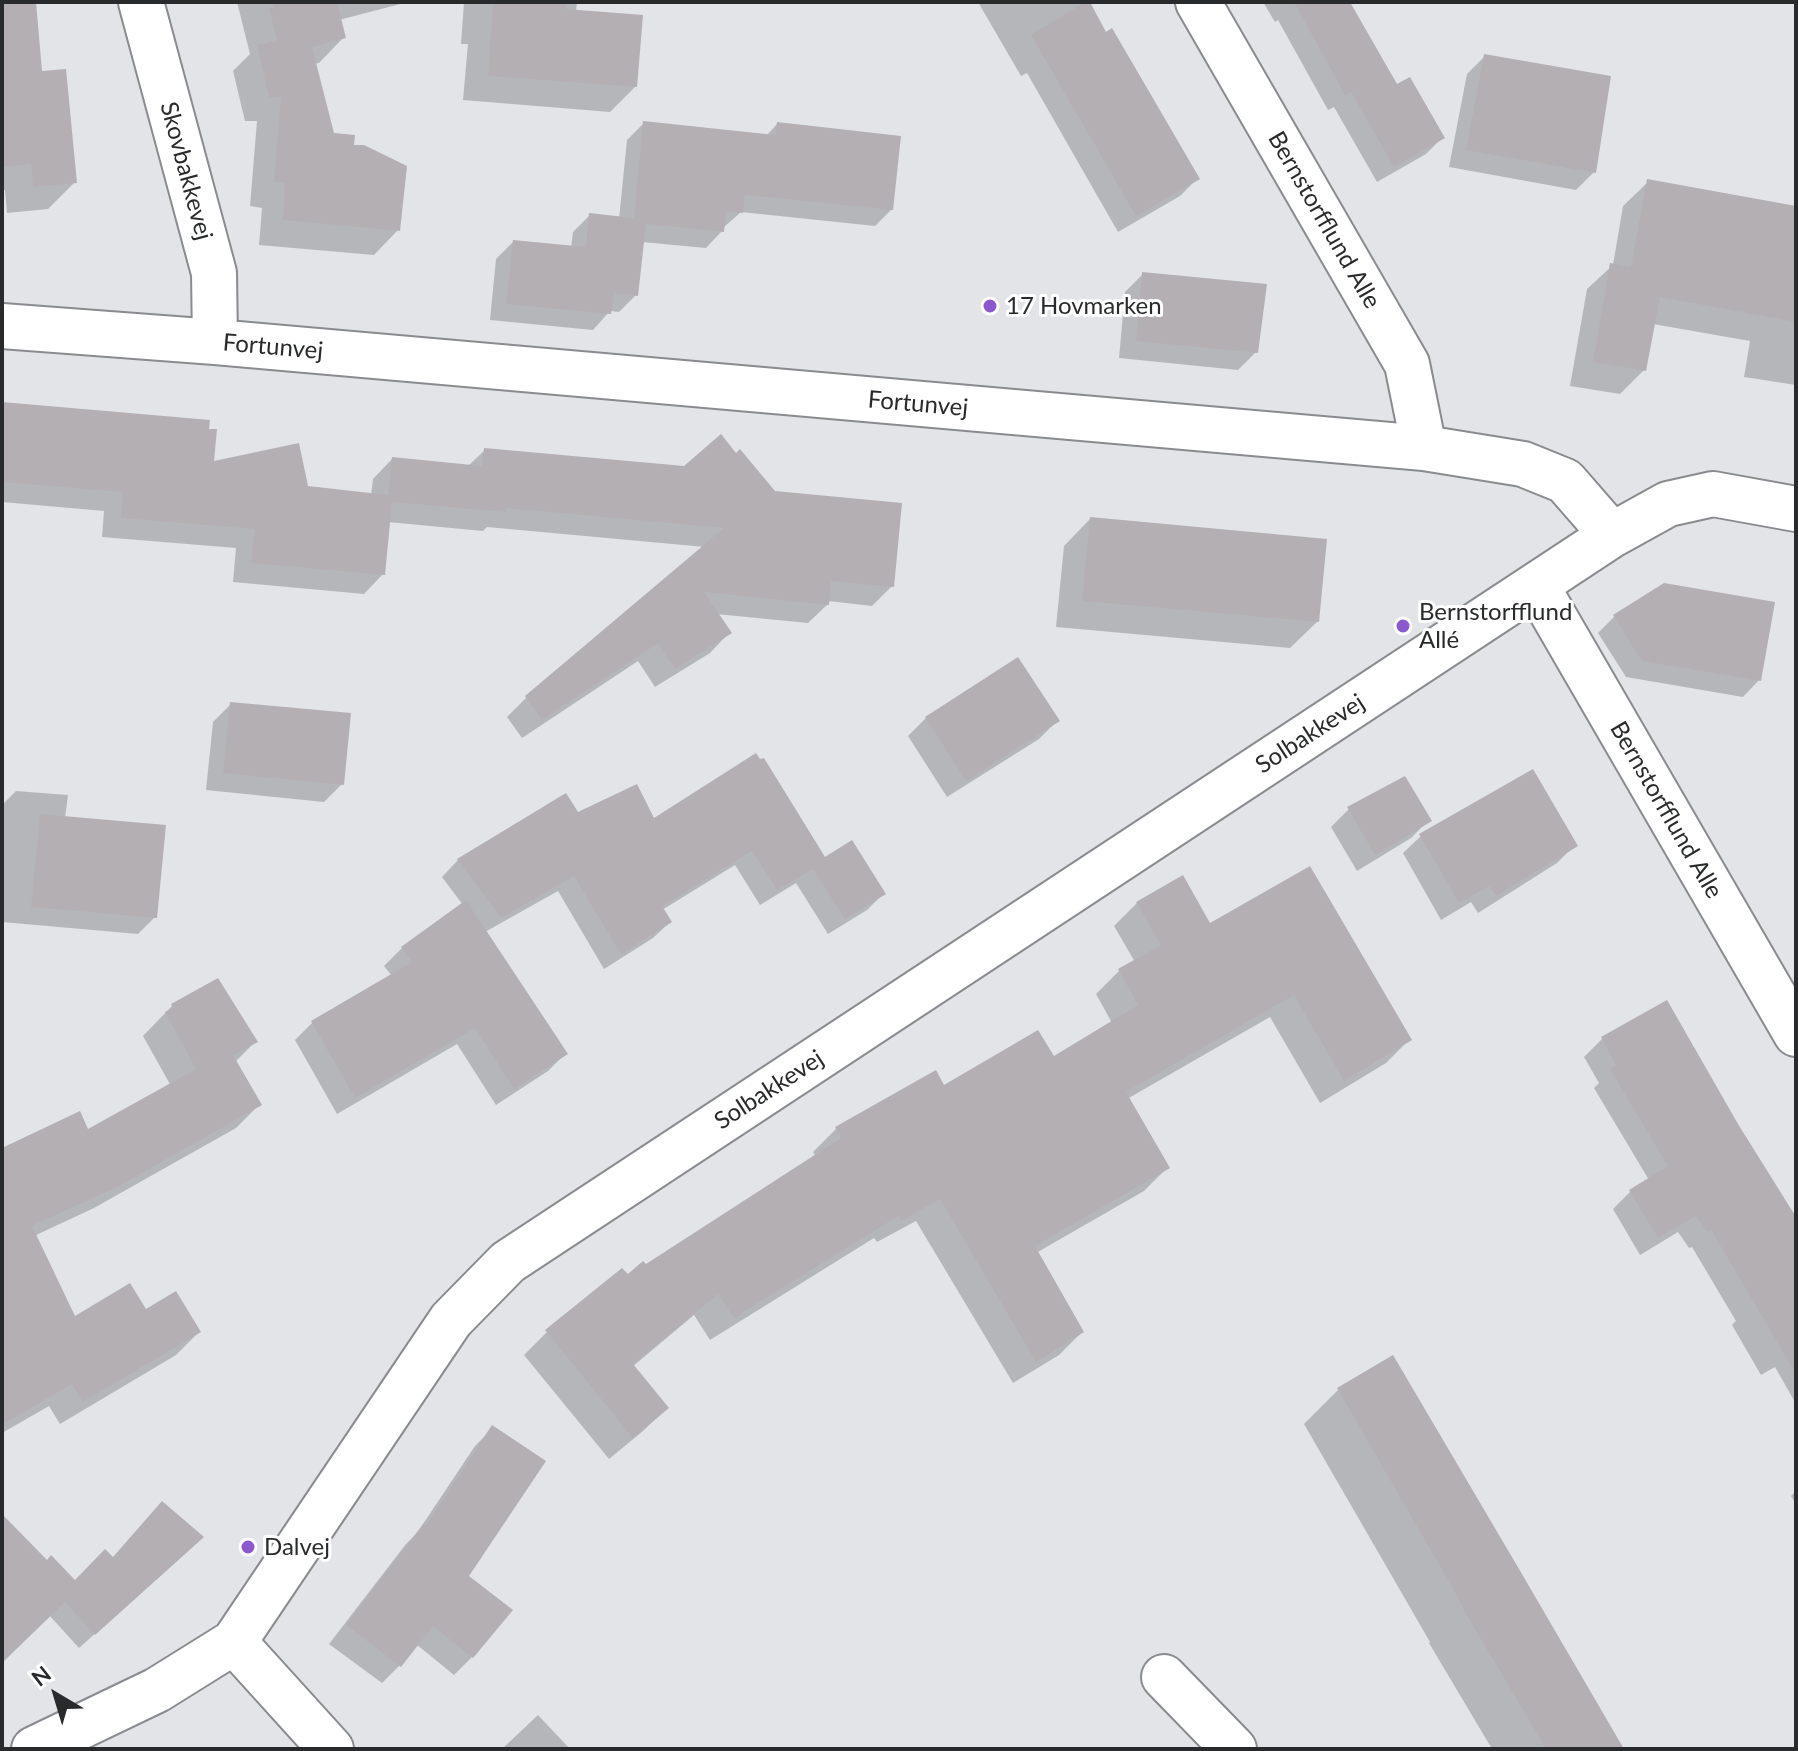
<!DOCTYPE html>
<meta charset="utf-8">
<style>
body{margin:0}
#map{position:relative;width:1798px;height:1751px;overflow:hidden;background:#e2e4e8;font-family:Lato,sans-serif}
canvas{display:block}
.frame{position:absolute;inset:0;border:4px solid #292a2b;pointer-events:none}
.north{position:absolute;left:16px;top:1655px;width:80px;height:80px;-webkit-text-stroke:6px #fff;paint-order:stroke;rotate:322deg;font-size:22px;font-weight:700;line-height:32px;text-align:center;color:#292a2b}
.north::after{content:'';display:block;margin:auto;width:28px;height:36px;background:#292a2b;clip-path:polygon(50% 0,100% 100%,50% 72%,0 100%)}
</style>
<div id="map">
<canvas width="1798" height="1751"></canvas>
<div class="frame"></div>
<div class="north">N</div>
</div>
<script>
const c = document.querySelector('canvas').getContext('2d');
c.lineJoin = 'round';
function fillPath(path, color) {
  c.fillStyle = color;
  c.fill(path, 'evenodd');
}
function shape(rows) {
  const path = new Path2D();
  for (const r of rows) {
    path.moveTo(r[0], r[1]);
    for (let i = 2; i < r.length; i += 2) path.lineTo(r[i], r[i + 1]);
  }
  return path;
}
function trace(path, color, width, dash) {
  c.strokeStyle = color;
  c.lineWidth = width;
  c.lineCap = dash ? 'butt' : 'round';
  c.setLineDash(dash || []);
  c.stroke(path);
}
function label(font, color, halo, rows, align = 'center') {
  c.font = font + ' Lato,sans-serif';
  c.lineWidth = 6;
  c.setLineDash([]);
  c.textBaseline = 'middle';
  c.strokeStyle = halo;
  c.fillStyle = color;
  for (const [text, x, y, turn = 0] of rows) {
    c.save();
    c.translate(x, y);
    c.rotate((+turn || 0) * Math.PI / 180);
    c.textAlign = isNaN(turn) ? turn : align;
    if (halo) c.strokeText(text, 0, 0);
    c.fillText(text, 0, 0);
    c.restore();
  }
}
const shadow = shape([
 [2,2,34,2,40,74,75,182,48,209,7,213,5,190,2,190],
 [237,2,408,2,339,20,343,38,319,63,314,64,332,135,352,147,398,230,374,255,259,245,262,208,250,206,257,121,245,121,233,71,250,54],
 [464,2,577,2,576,11,636,86,610,112,463,100,468,44,461,44],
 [978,2,1084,2,1197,179,1180,196,1118,232,1027,73,1021,76],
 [1263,2,1347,2,1396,87,1442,138,1426,154,1377,182,1334,107,1328,110,1278,20,1275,22],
 [1485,56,1594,172,1576,190,1449,167,1467,74],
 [644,123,766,136,777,124,892,209,875,226,741,212,723,228,722,231,706,248,642,242,636,295,619,312,610,311,593,330,490,320,496,259,513,242,571,248,573,232,590,215,619,219,627,140],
 [1648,182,1796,237,1796,385,1744,377,1750,341,1653,324,1644,370,1620,394,1570,386,1587,289,1613,265,1623,206],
 [1143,274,1256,352,1238,370,1119,358,1125,292],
 [2,404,306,488,371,495,373,479,392,459,468,466,485,450,774,493,892,586,872,606,828,601,828,604,808,623,716,614,729,633,710,653,655,687,638,661,522,738,507,717,526,698,705,547,487,527,483,531,388,522,383,574,364,594,233,582,236,548,102,537,104,511,2,502],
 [1090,519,1317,622,1290,648,1056,627,1064,546],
 [1664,585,1759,680,1743,697,1626,677,1598,633,1614,617],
 [231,704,342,784,324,802,206,790,213,722],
 [926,718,1057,721,1039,739,947,797,908,736],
 [16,791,68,795,65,818,155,917,138,934,2,922,2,805],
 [1349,809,1429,820,1411,838,1357,871,1331,827],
 [577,815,653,820,824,859,883,894,867,910,828,934,796,883,760,905,735,865,662,910,670,922,653,938,604,969,558,891,485,932,566,1053,548,1071,496,1105,457,1044,337,1114,295,1040,312,1023,392,976,384,966,402,948,463,905,442,877,458,860],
 [1421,836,1575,845,1557,863,1478,913,1471,902,1441,920,1403,853],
 [1137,903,1210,926,1409,1040,1386,1063,1320,1103,1270,1017,1127,1099,1167,1168,1144,1191,1036,1253,1082,1332,1059,1355,1013,1383,916,1221,877,1242,874,1238,710,1340,694,1315,632,1367,667,1408,643,1431,609,1459,524,1355,547,1332,628,1277,816,1157,813,1152,836,1129,944,1088,1053,1058,1112,1023,1096,994,1119,971,1135,962,1114,926],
 [206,987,255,1042,235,1062,259,1105,236,1128,94,1208,34,1236,74,1318,145,1312,199,1332,176,1355,60,1424,49,1406,2,1433,2,1150,87,1132,171,1086,143,1036,172,1006],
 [1666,1003,1796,1230,1796,1404,1775,1367,1761,1375,1732,1325,1736,1321,1692,1247,1689,1248,1678,1232,1640,1255,1613,1209,1630,1192,1649,1180,1594,1088,1599,1083,1584,1057,1602,1039],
 [1392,1358,1622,1749,1492,1749,1429,1643,1430,1642,1304,1424,1338,1390],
 [493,1428,466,1577,472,1657,454,1675,416,1644,400,1665,382,1683,329,1644,406,1544,417,1533,475,1446],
 [1796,1491,1796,1504,1791,1496],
 [2,1517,46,1563,74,1582,112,1559,186,1552,79,1648,49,1615,2,1650],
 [538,1715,570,1749,502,1749]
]);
const building = shape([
 [2,2,36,2,42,71,66,69,77,183,33,187,31,164,2,167],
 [272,2,337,2,346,38,312,47,334,133,355,135,354,145,364,145,407,166,400,231,283,220,285,183,274,182,281,97,269,97,257,45,277,40,269,8,273,8],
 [493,2,566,2,566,9,643,15,637,87,488,76],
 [1085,2,1090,2,1106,32,1112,28,1200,179,1136,216,1031,35],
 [1294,2,1350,2,1397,84,1410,77,1445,138,1394,167,1351,92,1345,95],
 [1484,54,1611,76,1596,173,1466,150],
 [643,121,775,135,777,122,901,136,893,210,745,195,743,213,726,211,724,232,646,224,638,296,614,293,611,314,506,304,513,240,586,247,589,213,634,218],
 [1647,179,1796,206,1796,322,1660,297,1646,371,1593,362,1610,263,1631,267],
 [1142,272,1267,284,1258,353,1136,341],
 [2,402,210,420,209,429,217,429,214,461,299,443,308,486,388,495,392,457,482,466,484,448,684,466,721,434,736,453,740,449,775,491,902,503,894,587,831,581,829,605,704,592,732,633,675,669,658,643,542,720,525,696,724,528,505,508,505,512,392,502,385,575,251,563,255,529,121,518,123,492,2,482],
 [1090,517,1327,539,1319,622,1082,601],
 [1664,583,1775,602,1761,681,1642,661,1613,615],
 [1018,657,1060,721,966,781,925,717],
 [230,702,351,713,344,785,223,773],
 [756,753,760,759,764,758,825,857,852,840,886,894,845,919,813,869,777,890,752,851,662,906,672,922,621,954,574,876,501,918,457,859,566,793,578,812,637,784,654,818],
 [1533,769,1578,846,1496,896,1489,886,1459,903,1419,834],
 [1405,776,1432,821,1375,855,1347,807],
 [40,814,166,825,157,918,31,907],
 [1310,866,1412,1040,1344,1081,1294,995,1126,1092,1170,1168,1035,1246,1084,1332,1036,1362,940,1199,901,1221,898,1216,734,1318,718,1294,633,1364,669,1408,633,1438,545,1330,622,1268,628,1274,643,1261,646,1264,841,1138,835,1127,936,1070,944,1085,1038,1030,1054,1056,1138,1005,1118,969,1161,945,1136,902,1183,875,1210,923],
 [466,900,568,1054,514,1089,475,1028,355,1098,311,1021,412,962,401,947],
 [218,978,258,1042,233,1055,262,1105,119,1186,32,1226,75,1316,130,1283,146,1309,176,1291,201,1332,83,1402,72,1384,2,1425,2,1148,80,1111,88,1129,196,1069,165,1012,173,1008,171,1004],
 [1667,1000,1738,1124,1796,1217,1796,1374,1711,1230,1707,1232,1696,1216,1658,1238,1629,1190,1668,1166,1610,1069,1616,1065,1601,1037],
 [1393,1355,1519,1569,1624,1749,1546,1749,1462,1607,1463,1606,1337,1388],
 [492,1425,546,1461,469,1576,513,1610,473,1658,433,1626,401,1667,346,1625,424,1523,426,1525],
 [162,1501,204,1537,95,1635,65,1602,2,1663,2,1514,47,1560,51,1555,75,1580,105,1549,113,1557]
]);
const minor = shape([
 [141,2,214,273,215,342],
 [1198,2,1407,364,1424,448],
 [2,326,215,342,1424,448,1523,464,1565,481,1612,535],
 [1536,585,1796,1034],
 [234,1642,331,1749],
 [1164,1677,1234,1749],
 [34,1749,157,1690,234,1642,451,1320,508,1262,1612,535,1668,504,1713,494,1796,509]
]);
const markers = [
 [990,306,8,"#8b58d0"],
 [1403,626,8,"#8b58d0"],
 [248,1547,8,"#8b58d0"]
];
const streetNames = [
 ["Skovbakkevej",186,171,75],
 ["Bernstorfflund Alle",1324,220,60],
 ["Fortunvej",273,347,5],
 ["Fortunvej",918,404,5],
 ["Solbakkevej",1310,734,-33],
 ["Bernstorfflund Alle",1666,810,60],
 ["Solbakkevej",769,1090,-33]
];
const poiNames = [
 ["17 Hovmarken",1006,306],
 ["Bernstorfflund",1419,612],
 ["Allé",1419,640],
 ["Dalvej",264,1547]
];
fillPath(shadow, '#0003');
fillPath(building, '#b3afb2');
trace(minor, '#898b8e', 48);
trace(minor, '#fff', 44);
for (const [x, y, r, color] of markers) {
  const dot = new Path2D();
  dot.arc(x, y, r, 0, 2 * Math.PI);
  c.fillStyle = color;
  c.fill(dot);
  trace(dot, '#fff', 3);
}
label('24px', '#292a2b', '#fff', streetNames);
label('24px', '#292a2b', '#fff', poiNames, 'left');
</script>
